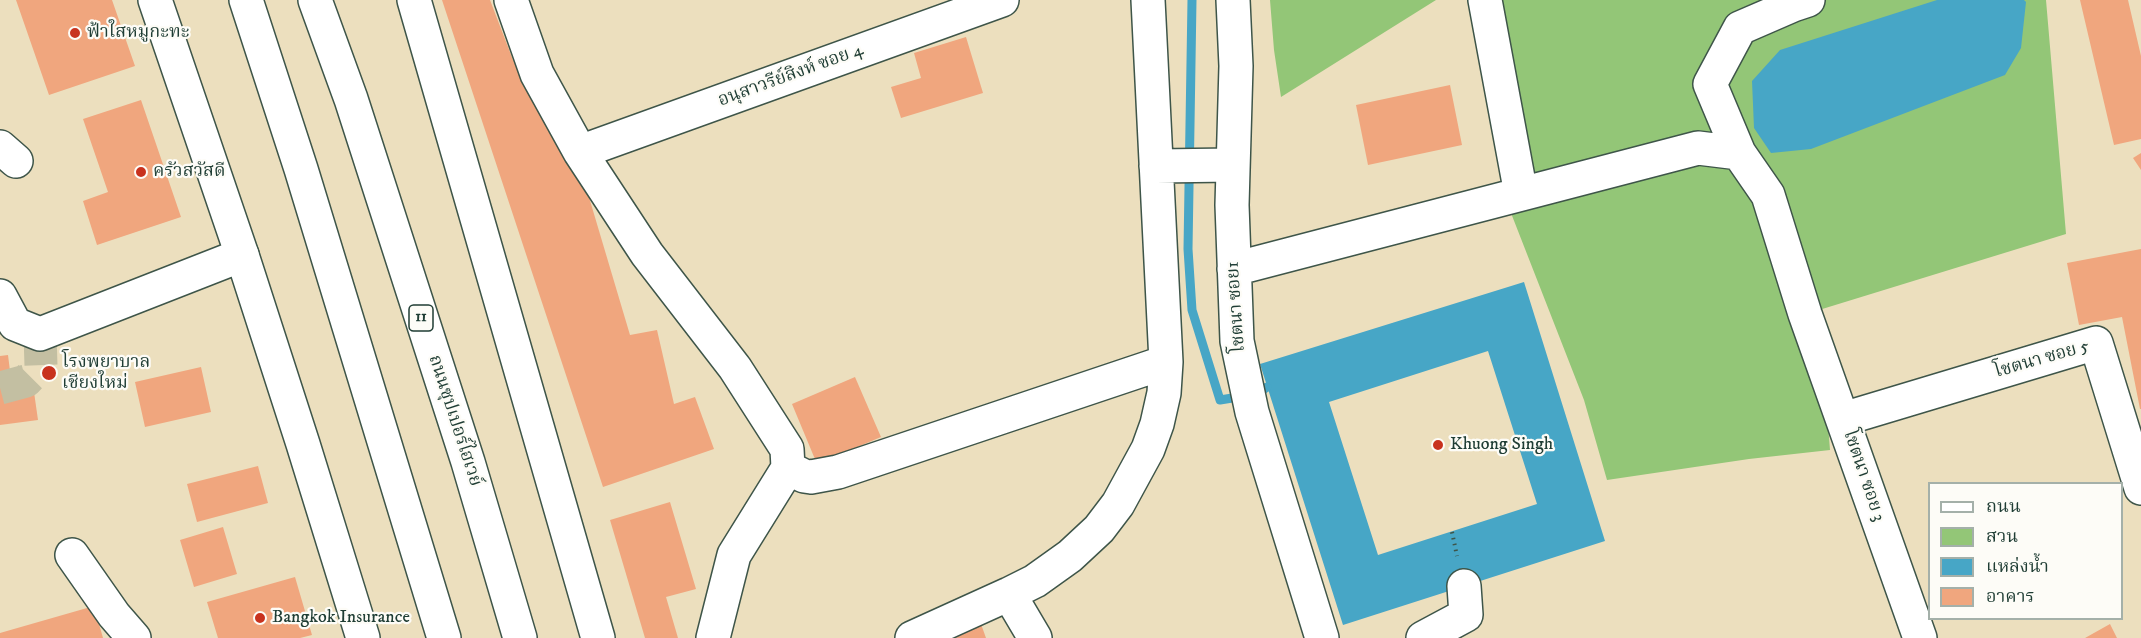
<!DOCTYPE html>
<meta charset="utf-8">
<style>
body{margin:0}
#map{position:relative;width:2141px;height:638px;overflow:hidden;background:#ecdfbe;font-family:"IM FELL DW Pica","Noto Serif Thai",serif}
canvas{display:block}
.legend{position:absolute;left:1928px;top:482px;width:195px;height:138px;box-sizing:border-box;background:#fdfcf7;border:2px solid #a4b0a9;margin:0;padding:8px 10px;list-style:none;font-size:18px;color:#1f3d34}
.legend li{display:flex;align-items:center;gap:12px;height:30px}
.legend b{width:30px;border:2px solid #a4b0a9}
</style>
<div id="map">
<canvas width="2141" height="638"></canvas>
<ul class="legend">
<li><b style="height:8px;background:#fff"></b>ถนน</li>
<li><b style="height:16px;background:#93c677"></b>สวน</li>
<li><b style="height:16px;background:#47a6c6"></b>แหล่งน้ำ</li>
<li><b style="height:16px;background:#f0a67e"></b>อาคาร</li>
</ul>
</div>
<script>
const c = document.querySelector('canvas').getContext('2d');
c.lineJoin = 'round';
function fillPath(path, color) {
  c.fillStyle = color;
  c.fill(path, 'evenodd');
}
function shape(rows) {
  const path = new Path2D();
  for (const r of rows) {
    path.moveTo(r[0], r[1]);
    for (let i = 2; i < r.length; i += 2) path.lineTo(r[i], r[i + 1]);
  }
  return path;
}
function trace(path, color, width, dash) {
  c.strokeStyle = color;
  c.lineWidth = width;
  c.lineCap = dash ? 'butt' : 'round';
  c.setLineDash(dash || []);
  c.stroke(path);
}
function label(font, color, halo, rows, align = 'center') {
  c.font = font + ' "IM FELL DW Pica","Noto Serif Thai",serif';
  c.lineWidth = 4.5;
  c.setLineDash([]);
  c.textBaseline = 'middle';
  c.strokeStyle = halo;
  c.fillStyle = color;
  for (const [text, x, y, turn = 0] of rows) {
    c.save();
    c.translate(x, y);
    c.rotate((+turn || 0) * Math.PI / 180);
    c.textAlign = isNaN(turn) ? turn : align;
    if (halo) c.strokeText(text, 0, 0);
    c.fillText(text, 0, 0);
    c.restore();
  }
}
const green = shape([
 [1270,0,1436,0,1281,97,1274,50],
 [1477,0,2046,0,2066,234,1819,310,1830,450,1749,459,1607,480,1584,400,1502,190]
]);
const water = shape([
 [1937,0,2024,0,2026,2,2021,48,2005,75,1811,149,1771,153,1754,128,1752,81,1780,50],
 [1524,282,1605,541,1343,625,1260,364],
 [1488,351,1537,504,1378,555,1329,402]
]);
const stream = shape([
 [1192,0,1188,249,1192,310,1220,400,1257,394,1267,387]
]);
const building = shape([
 [16,0,112,0,135,66,49,95],
 [442,0,490,0,513,60,583,177,630,335,657,330,674,404,695,397,714,449,603,487],
 [2080,0,2128,0,2141,56,2141,139,2114,145],
 [966,37,983,93,901,118,891,87,921,78,914,53],
 [1450,85,1462,145,1368,165,1356,105],
 [141,100,181,217,97,245,83,201,108,192,83,119],
 [2141,153,2141,170,2133,158],
 [2141,249,2141,409,2140,409,2122,317,2079,325,2067,263],
 [8,355,13,395,34,392,38,420,0,425,0,356],
 [201,367,211,412,145,427,135,382],
 [855,377,881,437,817,464,792,404],
 [258,466,268,503,197,522,187,484],
 [670,502,696,589,666,597,678,638,645,638,610,520],
 [223,527,237,574,194,587,180,540],
 [295,577,312,635,300,638,218,638,207,602],
 [94,606,103,638,0,638,0,633],
 [981,624,986,638,951,638],
 [2110,624,2117,638,2085,638]
]);
const minorTunnel = shape([
 [0,388,26,381,41,366,40,334]
]);
const path = shape([
 [1452,532,1457,556]
]);
const minor = shape([
 [511,0,537,74,580,152,647,254,735,368,787,449,788,468,734,555,713,638],
 [1233,0,1236,66,1232,205,1237,341,1252,412,1322,638],
 [1485,0,1521,194],
 [0,147,16,161],
 [580,152,1002,0],
 [1739,153,1710,84,1740,28,1793,5,1808,0],
 [1156,166,1233,165],
 [1234,269,1698,148,1739,153,1768,195,1805,314,1920,638],
 [0,296,15,324,40,334,242,255],
 [1843,419,2096,343,2141,488],
 [788,468,804,476,811,477,838,472,1166,362],
 [72,555,114,615,134,638],
 [1009,594,1035,638],
 [912,638,1009,594,1035,581,1070,556,1099,529,1118,504,1148,449,1157,424,1164,393,1166,362,1148,0],
 [1423,638,1466,615,1464,586]
]);
const major = shape([
 [155,0,242,255,303,444,363,638],
 [414,0,598,638]
]);
const highway = shape([
 [246,0,301,169,444,638],
 [315,0,351,99,468,462,520,638]
]);
const markers = [
 [75,33,6,"#c8321e"],
 [141,172,6,"#c8321e"],
 [49,373,8,"#c8321e"],
 [1438,445,6,"#c8321e"],
 [260,618,6,"#c8321e"]
];
const shields = [
 [421,318,24]
];
const shieldNames = [
 ["11",421,318]
];
const poiNames = [
 ["ฟ้าใสหมูกะทะ",87,33],
 ["ครัวสวัสดี",153,172],
 ["โรงพยาบาล",62,363],
 ["เชียงใหม่",62,384],
 ["Khuong Singh",1450,445],
 ["Bangkok Insurance",272,618]
];
const streetNames = [
 ["อนุสาวรีย์สิงห์ ซอย 4",791,76,-20],
 ["โชตนา ซอย1",1237,307,-94],
 ["โชตนา ซอย 5",2042,360,-16],
 ["ถนนซุปเปอร์ไฮเวย์",454,421,72],
 ["โชตนา ซอย 3",1863,476,71]
];
fillPath(green, '#93c677');
fillPath(water, '#47a6c6');
trace(stream, '#47a6c6', 9);
fillPath(building, '#f0a67e');
trace(minorTunnel, '#c3bfa2', 33, [33, 16]);
trace(minor, '#3e5549', 36);
trace(major, '#3e5549', 36);
trace(highway, '#3e5549', 36);
trace(path, '#3e5549', 4, [1.5, 4.5]);
trace(minor, '#fff', 33);
trace(major, '#fff', 33);
trace(highway, '#fff', 33);
for (const [x, y, r, color] of markers) {
  const dot = new Path2D();
  dot.arc(x, y, r, 0, 2 * Math.PI);
  c.fillStyle = color;
  c.fill(dot);
  trace(dot, '#fdfcf7', 2);
}
for (const [x, y, w] of shields) {
  const box = new Path2D();
  box.roundRect(x - w / 2, y - 13, w, 26, 4.5);
  c.fillStyle = '#fdfcf7';
  c.fill(box);
  trace(box, '#1f3d34', 1.5);
}
label('bold 16px', '#1f3d34', null, shieldNames);
label('18px', '#1f3d34', '#fdfcf7', poiNames, 'left');
label('18px', '#1f3d34', '#fdfcf7', streetNames);
</script>
